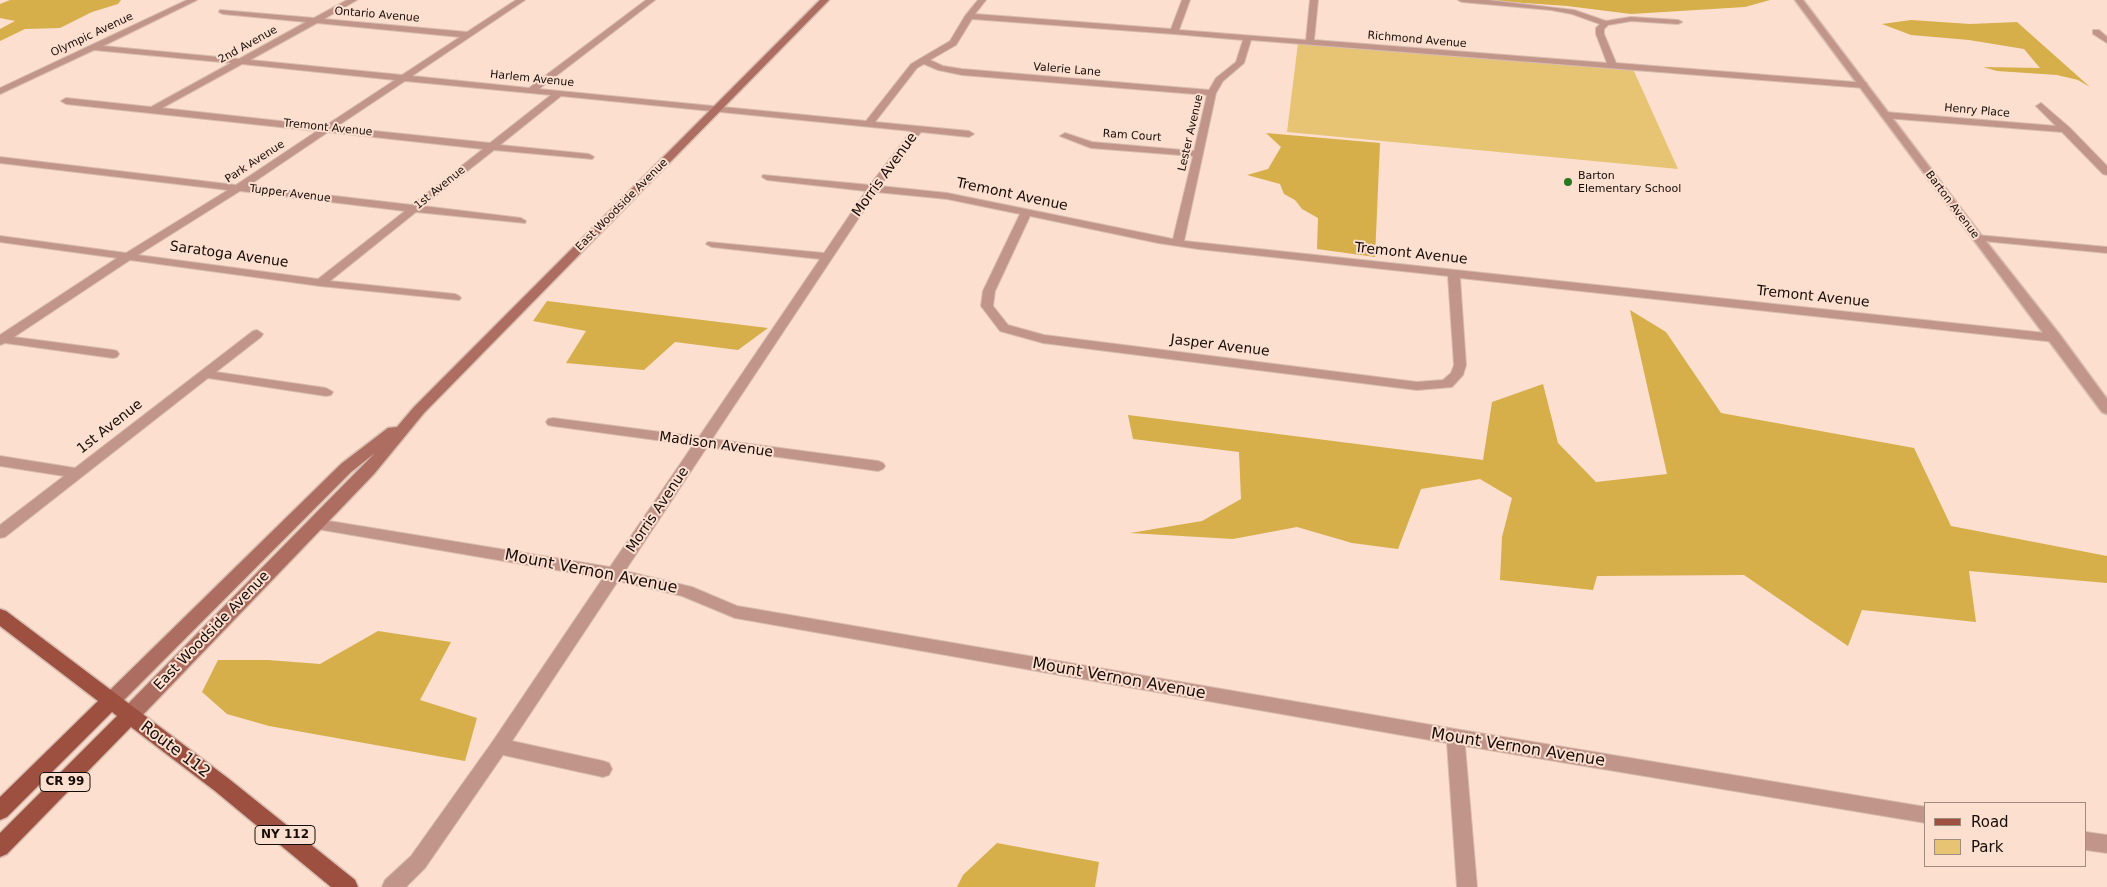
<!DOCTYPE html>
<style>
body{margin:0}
#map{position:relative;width:2107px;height:887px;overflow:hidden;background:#fcdfcf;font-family:"DejaVu Sans",sans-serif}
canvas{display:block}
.legend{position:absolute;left:1924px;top:802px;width:162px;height:65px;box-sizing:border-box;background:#fcdfcf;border:1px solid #a08b7f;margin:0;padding:6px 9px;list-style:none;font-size:15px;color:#160c07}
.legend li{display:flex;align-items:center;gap:10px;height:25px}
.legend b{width:25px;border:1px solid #a08b7f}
</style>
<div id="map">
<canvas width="2107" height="887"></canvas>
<ul class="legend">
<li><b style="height:6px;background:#9d4f40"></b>Road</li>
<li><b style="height:14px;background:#e6c473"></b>Park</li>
</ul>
</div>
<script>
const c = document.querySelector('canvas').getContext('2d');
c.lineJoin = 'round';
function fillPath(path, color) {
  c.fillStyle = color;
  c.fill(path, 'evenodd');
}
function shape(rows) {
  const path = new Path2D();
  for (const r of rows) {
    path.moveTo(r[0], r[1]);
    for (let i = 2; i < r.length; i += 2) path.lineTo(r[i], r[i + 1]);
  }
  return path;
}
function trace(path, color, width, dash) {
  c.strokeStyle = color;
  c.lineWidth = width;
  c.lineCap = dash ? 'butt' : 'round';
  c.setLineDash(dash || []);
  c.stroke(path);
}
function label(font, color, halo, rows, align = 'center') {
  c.font = font + ' "DejaVu Sans",sans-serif';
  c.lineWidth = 4;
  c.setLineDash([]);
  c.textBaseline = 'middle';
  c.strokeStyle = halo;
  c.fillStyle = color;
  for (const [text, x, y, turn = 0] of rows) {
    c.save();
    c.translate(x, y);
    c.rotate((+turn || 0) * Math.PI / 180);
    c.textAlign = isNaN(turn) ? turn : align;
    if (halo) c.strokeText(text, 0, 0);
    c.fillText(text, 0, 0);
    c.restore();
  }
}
const green = shape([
 [1298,43,1633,69,1678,169,1287,132]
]);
const forest = shape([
 [10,0,121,0,118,4,92,12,60,28,25,29,0,41,0,29,15,21,0,18,0,4],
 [1481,0,1770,0,1745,7,1631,14,1567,6],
 [1911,20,1970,24,2017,22,2090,87,2078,80,2057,75,1997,71,1983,67,2040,68,2024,49,1969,40,1911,35,1882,24],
 [1266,133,1380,143,1375,257,1317,249,1318,218,1302,209,1295,200,1284,194,1280,184,1247,175,1268,169,1281,147],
 [547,301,768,328,738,350,675,342,644,370,566,363,586,331,533,321],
 [1630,310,1666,332,1721,413,1914,448,1951,526,2107,556,2107,583,1969,571,1976,622,1862,610,1848,646,1744,575,1597,576,1593,590,1500,580,1502,537,1512,498,1480,479,1421,489,1398,549,1352,543,1297,527,1233,539,1130,533,1202,521,1241,499,1239,452,1133,439,1128,415,1483,460,1492,402,1543,384,1558,443,1596,482,1667,474],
 [378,631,451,642,420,700,477,718,465,761,269,726,227,714,202,692,218,660,268,660,320,664],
 [997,843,1099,862,1095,887,957,887,963,875]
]);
const minor = shape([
 [187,0,197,0,103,46,239,59,306,22,223,14,219,12,220,10,314,18,347,0,357,0,324,19,467,32,516,0,525,0,412,76,529,88,646,0,655,0,539,89,866,121,911,64,950,41,965,16,978,0,986,0,975,14,1171,29,1182,0,1190,0,1179,30,1306,40,1310,0,1318,0,1314,40,1607,63,1596,34,1596,28,1600,24,1572,14,1551,10,1462,2,1458,0,1488,0,1574,10,1606,21,1631,17,1678,20,1682,22,1678,24,1631,21,1608,25,1604,29,1604,34,1616,63,1867,83,1867,87,1864,88,1251,40,1244,63,1223,81,1216,93,1184,241,2055,334,2061,338,2059,341,2055,342,1460,278,1466,365,1463,375,1452,387,1417,390,1043,343,1000,331,981,306,983,291,1020,214,947,199,876,192,712,439,878,461,883,463,885,466,883,469,878,471,707,447,625,571,692,587,737,606,1455,729,1926,807,1926,823,1465,746,1477,887,1457,887,1447,743,735,618,682,596,618,581,512,741,603,761,609,763,612,769,609,775,603,777,503,755,425,868,406,887,382,887,385,880,411,856,493,741,603,578,317,529,312,528,310,524,312,520,317,519,610,567,693,445,553,426,548,425,546,422,548,419,553,418,699,437,820,259,712,247,706,244,708,242,824,253,866,191,767,180,762,177,763,175,870,185,911,131,561,96,500,145,589,154,594,157,592,159,494,150,423,206,521,218,526,221,525,223,416,212,330,281,455,294,459,296,461,298,459,300,320,286,130,260,14,337,113,350,117,351,119,354,117,357,113,358,5,343,0,345,0,335,117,258,0,242,0,236,126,253,228,190,0,163,0,157,236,185,317,131,66,104,61,101,66,98,151,107,231,63,94,50,0,94,0,88,187,0],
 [972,19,1174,34,1243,40,1236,62,1216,78,1209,90,962,69,943,66,930,60,956,45,972,19],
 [317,23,460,37,402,75,250,60,317,23],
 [242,64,395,80,325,126,162,108,242,64],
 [924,64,938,70,962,75,1207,95,1194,151,1092,142,1065,133,1060,136,1091,148,1193,156,1173,239,947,193,880,186,921,132,969,137,974,134,969,131,875,122,917,68,924,64],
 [405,81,551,95,490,143,336,127,405,81],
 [328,132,483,149,412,205,248,186,328,132],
 [240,191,405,211,318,279,138,255,240,191],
 [1030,216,1158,243,1198,249,1448,276,1454,365,1451,373,1443,380,1417,382,1044,335,1008,325,993,306,995,291,1030,216],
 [2093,30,2099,30,2107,37,2107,43,2093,34,2093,30],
 [2041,103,2070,128,2107,166,2107,175,2103,174,2062,132,1885,118,1880,115,1885,112,2056,126,2036,106,2041,103],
 [1977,235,2107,247,2107,253,1973,240,1972,238,1973,236,1977,235],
 [257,330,263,334,261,337,216,372,326,388,333,392,331,395,326,396,208,378,5,537,0,538,0,525,64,476,0,466,0,456,75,468,253,331,257,330],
 [2086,832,2107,835,2107,853,2086,850,2086,832]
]);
const tertiary = shape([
 [1795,0,1803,0,1981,235,2060,335,2107,399,2107,414,2102,412,1795,0]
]);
const secondary = shape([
 [820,0,829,0,424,413,374,474,136,722,129,724,122,722,119,716,122,710,375,453,351,472,117,707,110,710,103,707,101,702,103,697,341,464,388,428,397,427,414,407,820,0]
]);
const primary = shape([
 [0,609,6,611,229,779,355,880,358,887,331,887,215,791,131,727,7,854,0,857,0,833,117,716,112,712,7,817,0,820,0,797,98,701,0,626,0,609]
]);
const markers = [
 [1568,182,5,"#287821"]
];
const farStreetnames = [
 ["Ontario Avenue",377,15,5],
 ["Olympic Avenue",92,35,-25],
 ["Richmond Avenue",1417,40,5],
 ["2nd Avenue",248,45,-29],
 ["Valerie Lane",1067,70,5],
 ["Harlem Avenue",532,79,6],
 ["Henry Place",1977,111,5],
 ["Tremont Avenue",328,128,6],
 ["Lester Avenue",1191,133,-77],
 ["Ram Court",1132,136,4],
 ["Park Avenue",255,162,-33],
 ["1st Avenue",440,188,-39],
 ["Tupper Avenue",290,194,7],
 ["East Woodside Avenue",622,205,-45],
 ["Barton Avenue",1952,205,53]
];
const farPoinames = [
 ["Barton",1578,176],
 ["Elementary School",1578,189]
];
const shields = [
 [65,782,50],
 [285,835,60]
];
const shieldNames = [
 ["CR 99",65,782],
 ["NY 112",285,835]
];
const streetNames = [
 ["Morris Avenue",885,175,-54],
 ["Tremont Avenue",1012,195,12],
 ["Tremont Avenue",1411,254,6],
 ["Saratoga Avenue",229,255,8],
 ["Tremont Avenue",1813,297,6],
 ["Jasper Avenue",1220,346,7],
 ["1st Avenue",110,427,-38],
 ["Madison Avenue",716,445,8],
 ["Morris Avenue",658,510,-56],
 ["East Woodside Avenue",212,631,-46]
];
const nearStreetnames = [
 ["Mount Vernon Avenue",591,572,11],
 ["Mount Vernon Avenue",1119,679,10],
 ["Mount Vernon Avenue",1518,748,9],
 ["Route 112",175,750,37]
];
fillPath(green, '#e6c473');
fillPath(forest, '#d6ae4a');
trace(minor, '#d7bdaf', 2);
trace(tertiary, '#d7bdaf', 3);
trace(secondary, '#d7bdaf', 3);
trace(primary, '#d7bdaf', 3);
fillPath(minor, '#c2958b');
fillPath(tertiary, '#c2958b');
fillPath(secondary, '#ad6d60');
fillPath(primary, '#9d4f40');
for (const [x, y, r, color] of markers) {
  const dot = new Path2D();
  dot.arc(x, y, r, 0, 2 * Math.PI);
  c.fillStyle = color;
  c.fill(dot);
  trace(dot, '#fcdfcf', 2);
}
label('11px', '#160c07', '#fcdfcf', farStreetnames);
label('11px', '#160c07', '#fcdfcf', farPoinames, 'left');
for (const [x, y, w] of shields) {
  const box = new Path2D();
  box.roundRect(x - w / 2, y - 9.5, w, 19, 4);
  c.fillStyle = '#fcdfcf';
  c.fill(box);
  trace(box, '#160c07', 1);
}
label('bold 12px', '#160c07', null, shieldNames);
label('14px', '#160c07', '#fcdfcf', streetNames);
label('16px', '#160c07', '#fcdfcf', nearStreetnames);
</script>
